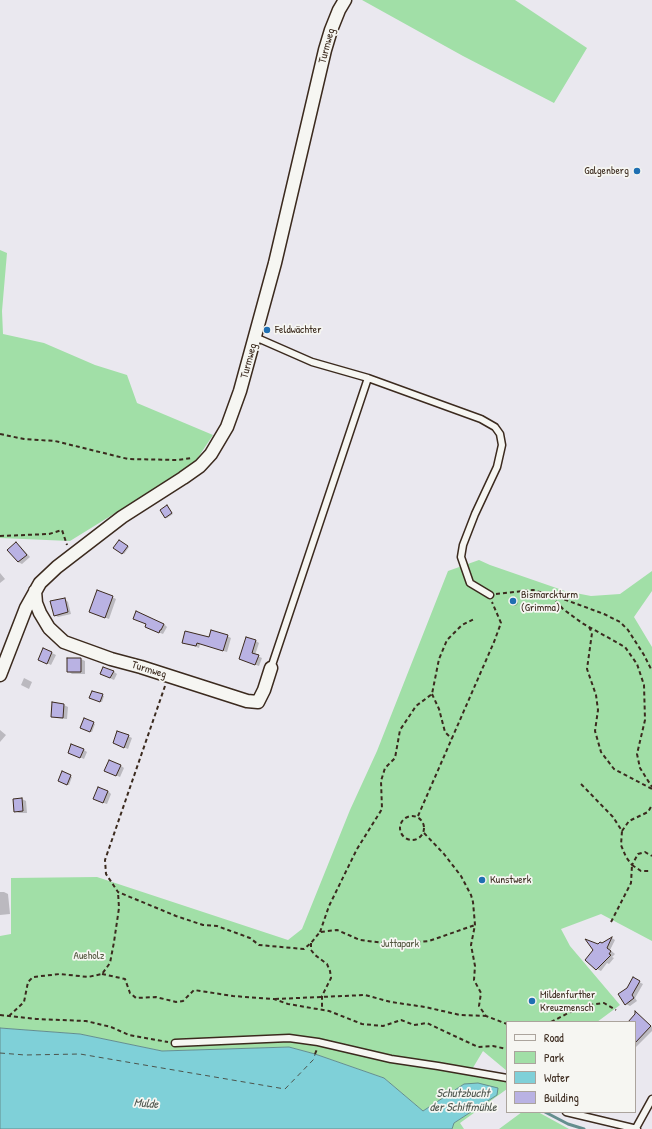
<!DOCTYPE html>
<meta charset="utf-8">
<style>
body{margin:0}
#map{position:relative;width:652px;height:1129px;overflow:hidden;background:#eae8ef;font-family:"Patrick Hand",sans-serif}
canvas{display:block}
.legend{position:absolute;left:506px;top:1021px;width:130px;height:92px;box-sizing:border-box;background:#f6f6f2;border:1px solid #aba49d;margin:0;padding:5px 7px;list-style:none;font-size:12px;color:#3b2a1e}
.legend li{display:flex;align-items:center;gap:8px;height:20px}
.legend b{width:20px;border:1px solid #aba49d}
</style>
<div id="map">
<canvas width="652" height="1129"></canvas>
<ul class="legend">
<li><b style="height:5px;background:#f6f6f2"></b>Road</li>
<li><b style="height:11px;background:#a1dfa7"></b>Park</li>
<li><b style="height:11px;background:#7fd0d8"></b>Water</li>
<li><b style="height:11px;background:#b9b2e3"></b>Building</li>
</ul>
</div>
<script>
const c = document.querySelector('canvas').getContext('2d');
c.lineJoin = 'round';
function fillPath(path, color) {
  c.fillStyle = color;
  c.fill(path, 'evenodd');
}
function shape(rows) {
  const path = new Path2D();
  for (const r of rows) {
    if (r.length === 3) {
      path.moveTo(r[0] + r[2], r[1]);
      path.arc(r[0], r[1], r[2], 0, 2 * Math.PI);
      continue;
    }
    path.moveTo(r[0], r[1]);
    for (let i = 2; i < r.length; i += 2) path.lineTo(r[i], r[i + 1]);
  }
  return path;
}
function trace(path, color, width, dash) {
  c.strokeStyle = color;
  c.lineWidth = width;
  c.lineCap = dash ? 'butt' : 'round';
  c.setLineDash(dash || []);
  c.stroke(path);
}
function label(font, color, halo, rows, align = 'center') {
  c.font = font + ' "Patrick Hand",sans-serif';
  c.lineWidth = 3.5;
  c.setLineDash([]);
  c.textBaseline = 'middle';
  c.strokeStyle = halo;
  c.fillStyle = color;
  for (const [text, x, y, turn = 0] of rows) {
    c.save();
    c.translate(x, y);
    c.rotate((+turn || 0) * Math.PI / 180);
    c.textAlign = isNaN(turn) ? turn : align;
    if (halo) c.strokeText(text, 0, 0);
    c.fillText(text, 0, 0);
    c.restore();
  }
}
const green = shape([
 [362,0,515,0,587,48,554,103,463,56],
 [0,250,7,253,2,311,3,334,44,343,95,365,127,375,137,403,213,435,193,465,70,541,0,538],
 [479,560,490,565,565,591,591,596,620,594,652,571,652,591,634,617,652,647,652,941,601,914,561,929,570,946,620,1005,597,1022,507,1022,507,1071,483,1051,471,1071,507,1078,507,1089,460,1123,464,1129,452,1129,454,1123,497,1095,464,1084,423,1111,384,1078,315,1054,289,1047,162,1051,80,1034,0,1028,0,936,11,934,11,878,97,877,288,940,302,929,350,810,377,751,448,571],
 [522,1112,538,1112,569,1129,499,1129]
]);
const water = shape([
 [0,1028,80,1034,162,1051,289,1047,315,1054,384,1078,423,1111,464,1084,478,1083,498,1088,497,1095,454,1123,452,1129,0,1129,0,1028]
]);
const shadow = shape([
 [167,506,173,514,167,518,165,517],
 [119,541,129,547,124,554,115,547],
 [16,543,20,546,30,557,22,564,18,562],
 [0,573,5,579,0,583],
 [112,597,116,599,109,619,94,613],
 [514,602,4],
 [65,599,68,602,71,614,58,617,55,615],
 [134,619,164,624,167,627,163,634,150,629,147,624],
 [227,636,231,638,227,652,200,644,199,648,183,642],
 [256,641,259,643,255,655,262,658,259,666,240,659],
 [44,649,56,655,51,665,43,661],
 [68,659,81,659,85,661,85,674,72,674,68,671],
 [113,671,117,674,114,680,105,676],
 [24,678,32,682,29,689,21,685],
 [102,695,104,696,102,702,92,699],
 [53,703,64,705,68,707,67,719,56,718,52,716],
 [85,719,95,724,92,732,81,728],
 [0,730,6,735,0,742],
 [128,736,132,738,128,749,114,743],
 [84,750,87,752,84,759,73,754],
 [120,765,124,768,120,777,109,772],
 [62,772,72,777,69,785,60,782],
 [108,791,111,794,107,804,98,801],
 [22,799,26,801,27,813,19,813,15,811],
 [0,892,4,892,8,894,10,914,0,915],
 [612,938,615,940,610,950,615,954,612,957,614,958,609,964,607,963,601,971,597,969,599,945],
 [633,979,643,984,635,998,637,1001,630,1006,626,1004,627,989],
 [637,1014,652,1027,652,1031,635,1048,635,1022,629,1022]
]);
const stream = shape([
 [545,1112,568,1124,584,1129]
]);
const ferry = shape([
 [0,1053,25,1055,80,1054,285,1089,314,1059,315,1054]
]);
const building = shape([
 [167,505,172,513,165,518,160,510,167,505],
 [119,540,128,546,122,554,113,548,119,540],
 [16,542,27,555,18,562,7,550,16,542],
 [97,590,113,596,105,618,89,612,97,590],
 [65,598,68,612,54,616,50,601,65,598],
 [136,611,164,624,161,630,160,630,159,633,145,627,146,624,133,619,136,611],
 [211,630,228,635,223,651,197,643,196,646,182,643,185,631,209,637,211,630],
 [246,637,256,640,252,653,259,655,255,665,239,659,246,637],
 [43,648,52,652,47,664,38,660,43,648],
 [67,658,81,658,81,672,67,672,67,658],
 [103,667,114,671,110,678,100,674,103,667],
 [92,691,103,694,100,702,89,698,92,691],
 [52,702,64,704,63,718,51,717,52,702],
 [84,718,94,722,90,732,80,728,84,718],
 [117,731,129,735,124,748,113,743,117,731],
 [71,744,84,749,80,758,68,753,71,744],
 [109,760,121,765,116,776,104,771,109,760],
 [62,771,71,775,67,785,58,781,62,771],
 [98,787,108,791,103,803,93,799,98,787],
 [22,798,23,811,14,812,13,799,22,798],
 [612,937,607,948,611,951,609,954,611,955,596,970,585,960,593,950,585,939,598,944,600,942,602,943,612,937],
 [633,977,640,981,632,995,634,998,625,1005,618,994,627,988,633,977],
 [635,1011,651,1026,635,1043,635,1022,628,1022,635,1014,635,1011]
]);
const path = shape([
 [0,434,24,439,55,441,128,459,177,460,192,458],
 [0,536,49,534,62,530,67,545],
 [496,594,533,590,566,600,604,614,620,622,628,630,644,655,652,671],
 [551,596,563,609,582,623,625,647,637,664,644,685,645,720,637,754,640,768,652,787],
 [589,627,592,633,587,669,596,695,598,710,595,731,601,752,614,769,652,789],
 [165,686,105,860,106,874,118,892,176,916,203,925,217,926,250,938,259,945,304,949,311,943,320,932,337,930,360,940,393,944,429,941,475,925],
 [432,694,439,709,445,732,452,739],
 [581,784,613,817,622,831,621,845,626,857,632,865,638,854,645,852,652,856],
 [412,828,12],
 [418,816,494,642,501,623,492,602],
 [622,831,629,821,648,812,652,805],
 [424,833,444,854,461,876,471,895,473,902,475,925,471,945,475,966,474,980,481,993,479,1006,486,1016,507,1024],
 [632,865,641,871,651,871],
 [611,922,631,883,632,865],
 [320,932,329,906,357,849,382,809,381,781,385,768,395,758,400,730,416,706,432,694,439,659,447,640,462,625,474,619],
 [311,943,311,950,315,955,327,964,330,971,331,978,322,996,322,1010],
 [102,974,125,979,130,993,136,998,156,997,176,1002,183,1001,194,990,233,996,274,999,288,1004,329,1011,362,1024,383,1026,401,1020,414,1025,427,1023,478,1047,493,1046,507,1049],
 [275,999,365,995,391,1002,425,1007,460,1015,486,1016],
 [0,1015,36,1019,86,1021,111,1027,129,1035,168,1042],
 [9,1016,24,1002,28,982,33,977,60,974,88,977,102,974,110,963,114,942,119,908,118,892],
 [551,1022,576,1009,590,1005,604,1003,616,1010],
 [315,1054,317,1049]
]);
const service = shape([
 [255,337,312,362,368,378,481,419,495,427,500,434,502,445,497,467,475,514,463,545,461,557,470,583,490,595],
 [271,668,368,378],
 [175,1043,289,1038,318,1042,391,1059,438,1066,507,1078],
 [566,1112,637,1129],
 [636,1128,652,1099]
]);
const minor = shape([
 [35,591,36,603,40,613,49,628,64,642,111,659,141,667,247,701,258,702,264,690,271,668],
 [0,675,26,608,40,583,57,567,122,517,183,478,200,466,211,454,227,427,240,391,275,263,325,50,331,30,339,10,345,0]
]);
const markers = [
 [637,171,4,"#1f6fb2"],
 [267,330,4,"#1f6fb2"],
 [513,601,4,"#1f6fb2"],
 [482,880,4,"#1f6fb2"],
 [532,1001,4,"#1f6fb2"]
];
const streetNames = [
 ["Turmweg",327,46,-75],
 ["Turmweg",249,361,-75],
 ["Turmweg",149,670,17]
];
const poiNames = [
 ["Galgenberg",629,171,"right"],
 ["Feldwächter",275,330],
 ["Bismarckturm",521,595],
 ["(Grimma)",521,608],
 ["Kunstwerk",490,880],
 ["Mildenfurther",540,995],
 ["Kreuzmensch",540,1008]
];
const parkNames = [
 ["Juttapark",400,944],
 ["Aueholz",89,956]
];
const waterNames = [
 ["Schutzbucht",463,1094],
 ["der Schiffmühle",463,1108],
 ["Mulde",146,1104,4]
];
fillPath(green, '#a1dfa7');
fillPath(water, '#7fd0d8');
trace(water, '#648e8e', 1);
fillPath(shadow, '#0003');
trace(stream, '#648e8e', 3);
trace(ferry, '#4c544c', 1, [5, 4]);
fillPath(building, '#b9b2e3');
trace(building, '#3b2a1e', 1);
trace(service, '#3b2a1e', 9);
trace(minor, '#3b2a1e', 15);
trace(path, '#3b2a1e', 2, [4, 3]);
trace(service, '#f6f6f2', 6);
trace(minor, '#f6f6f2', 12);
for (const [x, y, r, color] of markers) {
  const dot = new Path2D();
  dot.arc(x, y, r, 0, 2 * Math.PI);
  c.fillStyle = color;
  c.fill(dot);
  trace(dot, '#f6f6f2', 1.5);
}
label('11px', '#3b2a1e', '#f6f6f2', streetNames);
label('11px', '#3b2a1e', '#f6f6f2', poiNames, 'left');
label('11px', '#545740', '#f6f6f2', parkNames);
label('italic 12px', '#4c544c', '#f6f6f2', waterNames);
</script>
